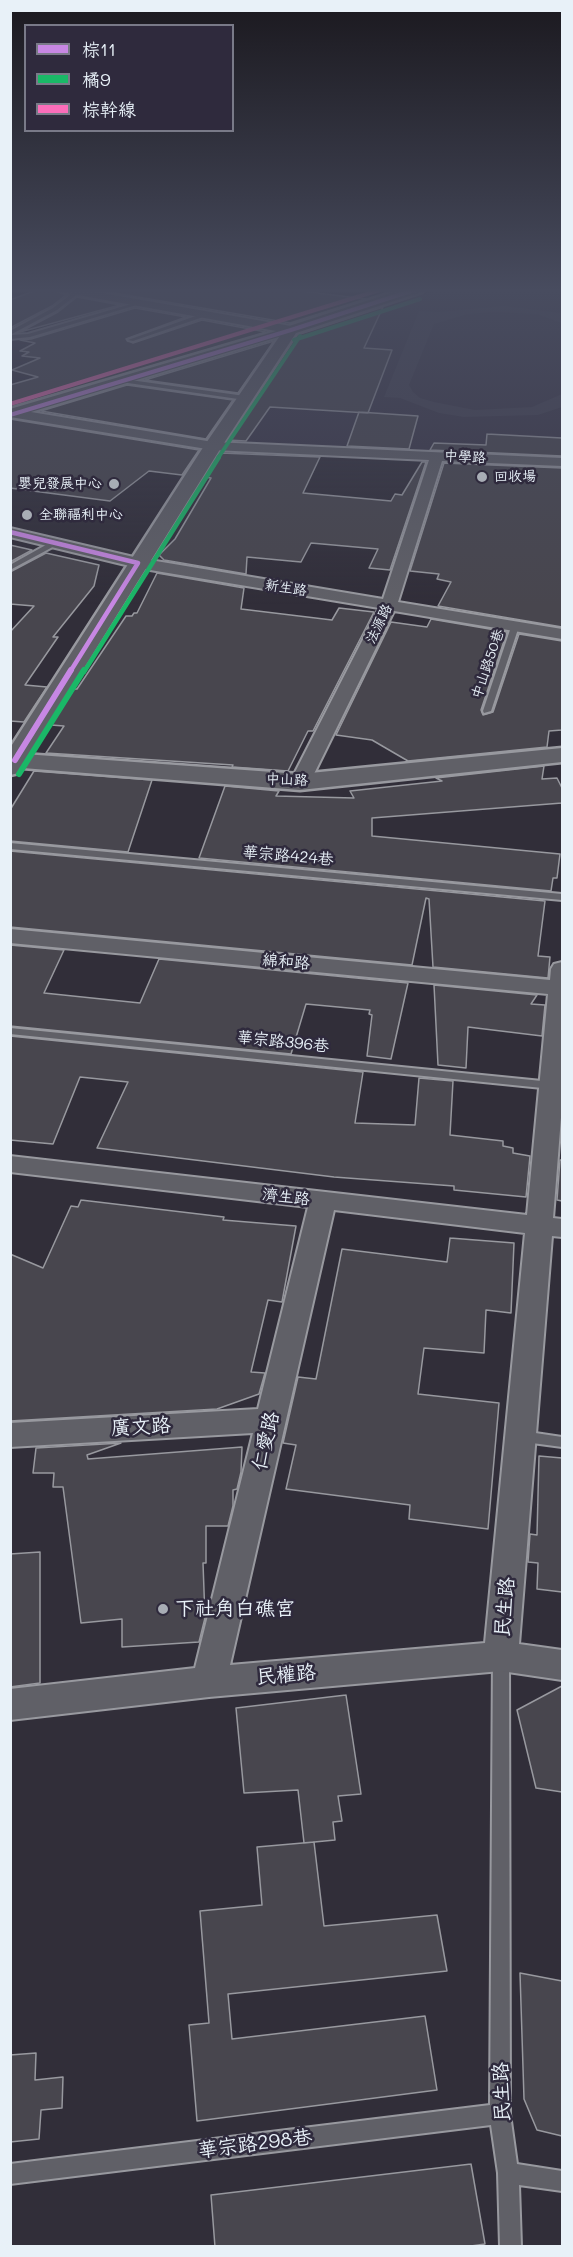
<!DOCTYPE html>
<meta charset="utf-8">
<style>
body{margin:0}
#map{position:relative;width:573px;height:2257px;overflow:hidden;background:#312e39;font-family:Mali,"LXGW WenKai TC",sans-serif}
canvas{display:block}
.frame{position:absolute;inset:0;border:12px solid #e8f1f8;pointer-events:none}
.legend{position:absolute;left:24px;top:24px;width:210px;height:108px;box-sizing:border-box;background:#2f2a3d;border:2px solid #797a88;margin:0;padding:8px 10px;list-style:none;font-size:18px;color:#e8f1f8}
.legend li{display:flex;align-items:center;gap:12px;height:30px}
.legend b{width:30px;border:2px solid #797a88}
</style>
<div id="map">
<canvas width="573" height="2257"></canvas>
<div class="frame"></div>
<ul class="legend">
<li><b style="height:8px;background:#c787e3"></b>棕11</li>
<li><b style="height:8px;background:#1ab867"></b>橘9</li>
<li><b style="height:8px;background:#fb6dba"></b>棕幹線</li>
</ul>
</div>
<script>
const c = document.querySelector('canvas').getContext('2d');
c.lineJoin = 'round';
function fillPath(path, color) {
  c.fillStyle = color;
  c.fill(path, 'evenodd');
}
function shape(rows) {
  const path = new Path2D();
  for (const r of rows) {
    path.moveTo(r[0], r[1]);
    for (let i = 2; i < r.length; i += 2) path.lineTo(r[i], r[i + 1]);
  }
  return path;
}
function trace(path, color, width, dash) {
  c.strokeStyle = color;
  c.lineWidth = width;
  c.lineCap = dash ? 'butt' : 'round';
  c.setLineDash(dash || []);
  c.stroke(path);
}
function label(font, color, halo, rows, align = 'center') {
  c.font = font + ' Mali,"LXGW WenKai TC",sans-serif';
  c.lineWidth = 5;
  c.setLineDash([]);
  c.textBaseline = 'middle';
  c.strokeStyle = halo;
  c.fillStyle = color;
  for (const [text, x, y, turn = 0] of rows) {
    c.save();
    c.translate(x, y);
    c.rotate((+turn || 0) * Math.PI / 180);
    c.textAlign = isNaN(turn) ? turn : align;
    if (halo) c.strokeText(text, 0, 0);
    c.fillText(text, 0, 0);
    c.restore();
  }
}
const built = shape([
 [442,289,562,289,562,458,250,442,238,435,295,333]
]);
const green = shape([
 [504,306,561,313,562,323,537,314,494,312,468,314,434,324,409,385,413,392,420,398,434,402,475,410,532,407,562,394,562,407,538,415,464,417,439,413,400,398,384,397,419,311,439,312]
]);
const building = shape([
 [39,289,53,289,66,295,52,306,10,328,10,300,39,289],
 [91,289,285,289,366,299,290,323,91,289],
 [77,297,120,305,20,332,58,312,77,297],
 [383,307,364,348,392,350,368,413,270,407,246,441,228,440,297,335,383,307],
 [135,308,186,317,126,339,133,343,202,320,266,332,10,407,10,385,38,377,12,370,40,358,22,356,29,352,20,351,35,343,20,340,31,339,135,308],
 [274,341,238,393,145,380,274,341],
 [127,385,233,400,206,439,41,411,127,385],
 [359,412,418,416,409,449,347,446,359,412],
 [10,419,199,450,182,475,149,471,110,501,10,488,10,419],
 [487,434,562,438,562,456,430,450,434,443,486,445,487,434],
 [221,453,320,457,303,493,391,501,395,494,402,495,422,462,426,462,390,570,369,568,378,549,311,543,301,562,247,557,246,574,164,560,159,555,175,539,211,478,205,477,221,453],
 [444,463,562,468,562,627,438,606,451,582,437,579,439,574,410,571,444,463],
 [10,545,32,550,10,562,10,545],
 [46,553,99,565,94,586,53,637,58,637,25,685,47,687,24,722,10,721,10,632,34,606,10,604,10,572,46,553],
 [157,573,244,588,241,609,332,620,339,608,374,612,313,731,308,731,288,771,232,767,233,765,46,753,64,726,51,725,74,689,77,689,126,616,132,616,134,613,137,613,157,573],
 [431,619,507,632,481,710,483,715,493,712,519,634,562,641,562,730,549,731,547,747,408,761,372,740,336,735,391,622,427,627,431,619],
 [544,766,542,779,557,778,562,788,562,803,372,818,372,836,560,854,557,878,553,878,551,891,199,858,225,786,279,791,276,796,354,798,350,791,442,781,436,778,544,766],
 [34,771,152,780,128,852,10,841,10,810,34,771],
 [10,851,545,901,538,956,550,957,548,978,433,967,429,899,426,898,412,965,10,927,10,851],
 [10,945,64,950,44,993,140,1003,159,959,408,983,391,1059,367,1056,372,1015,369,1014,370,1010,306,1004,291,1054,10,1026,10,945],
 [434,985,537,995,531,1004,545,1005,542,1036,468,1027,466,1068,438,1065,434,985],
 [10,1036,363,1072,355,1123,415,1125,419,1078,453,1081,450,1135,503,1141,503,1146,513,1148,513,1153,530,1156,526,1197,454,1190,454,1186,334,1177,97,1148,128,1082,80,1077,53,1144,10,1140,10,1036],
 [560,1160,562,1160,562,1201,557,1200,560,1160],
 [81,1200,224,1217,223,1220,296,1226,282,1302,268,1300,251,1372,265,1373,259,1394,217,1409,10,1421,10,1254,43,1268,71,1206,78,1207,81,1200],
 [450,1238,514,1243,511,1313,486,1310,484,1353,424,1348,418,1394,499,1403,488,1529,409,1519,410,1505,286,1489,296,1445,283,1443,298,1377,316,1379,342,1249,447,1262,450,1238],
 [121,1443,87,1455,88,1459,242,1447,241,1472,237,1489,233,1490,233,1506,228,1526,206,1526,206,1563,203,1563,205,1618,199,1642,122,1647,122,1619,81,1623,63,1487,53,1487,54,1473,33,1473,36,1448,121,1443],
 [539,1456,562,1458,562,1592,537,1589,538,1563,528,1562,530,1534,537,1535,539,1456],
 [40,1552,40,1683,10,1687,10,1554,40,1552],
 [562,1686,562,1792,536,1788,517,1710,562,1686],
 [346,1695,361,1794,338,1796,342,1821,333,1822,335,1840,304,1843,298,1790,244,1793,236,1708,346,1695],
 [314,1842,324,1926,437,1915,447,1971,228,1994,232,2039,425,2016,437,2090,197,2121,189,2025,209,2023,200,1911,262,1905,257,1847,314,1842],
 [520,1973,562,1981,562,2136,537,2130,524,2099,520,1973],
 [36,2053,35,2080,63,2077,62,2108,41,2110,39,2139,10,2142,10,2055,36,2053],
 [471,2164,485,2244,464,2247,215,2247,211,2195,471,2164]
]);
const service = shape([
 [78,289,84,289,57,310,10,335,10,331,53,308,78,289],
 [138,302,143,303,30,337,10,339,10,335,28,334,138,302],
 [204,313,206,316,133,341,128,340,204,313],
 [123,379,245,396,248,398,245,400,121,382,123,379],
 [53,541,60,543,10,570,10,565,53,541],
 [512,624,519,626,491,711,484,713,483,711,512,624],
 [10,843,562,894,562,900,10,849,10,843],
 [10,1028,562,1083,562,1090,10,1034,10,1028],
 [522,1431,562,1437,562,1447,517,1441,515,1437,517,1433,522,1431],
 [501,1649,507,1651,509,1656,510,2114,517,2164,562,2171,562,2191,519,2185,521,2246,500,2246,498,2173,491,2125,10,2184,10,2164,490,2105,493,1656,495,1651,501,1649]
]);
const minor = shape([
 [55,289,79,289,291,326,297,330,295,332,31,412,213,442,562,458,562,466,442,461,398,602,562,629,562,639,394,611,310,782,307,786,293,786,290,782,379,608,138,568,10,537,10,528,138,558,383,599,429,460,213,450,10,417,10,409,276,331,61,292,55,289],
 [10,929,550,980,551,969,554,964,562,962,562,1105,553,1218,562,1219,562,1237,552,1236,519,1644,562,1650,562,1680,501,1671,209,1697,10,1720,10,1689,195,1668,253,1433,10,1447,10,1423,258,1409,308,1207,10,1172,10,1156,527,1215,548,994,10,943,10,929],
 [334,1210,525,1233,485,1643,230,1665,334,1210]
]);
const secondary = shape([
 [562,748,562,762,300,790,10,767,10,753,300,774,562,748]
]);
const primary = shape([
 [403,289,424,289,422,292,296,333,222,446,22,768,19,773,10,775,10,748,204,446,286,327,403,289]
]);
const bus1Far2 = shape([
 [10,415,291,330,417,289]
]);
const bus1Far1 = shape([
 [10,532,138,563],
 [70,672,138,563]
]);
const bus1 = shape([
 [15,760,71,670]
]);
const bus2Far2 = shape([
 [294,340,420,299],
 [218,458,300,336]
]);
const bus2Far1 = shape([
 [84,672,219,457]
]);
const bus2 = shape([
 [19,774,84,670]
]);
const bus3 = shape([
 [10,404,383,289]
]);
const markers = [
 [482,477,6,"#a8adb5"],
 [114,484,6,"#a8adb5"],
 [27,515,6,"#a8adb5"],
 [163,1609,6,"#a8adb5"]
];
const farStreetnames = [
 ["中學路",465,457,3],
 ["新生路",286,588,9],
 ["法源路",379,624,-64],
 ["中山路50巷",488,664,-71],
 ["中山路",287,780,2]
];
const farPoinames = [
 ["回收場",494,477],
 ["嬰兒發展中心",102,484,"right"],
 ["全聯福利中心",39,515]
];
const streetNames = [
 ["華宗路424巷",288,856,5],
 ["綿和路",286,962,5],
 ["華宗路396巷",283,1042,6],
 ["濟生路",286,1197,7]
];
const nearStreetnames = [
 ["廣文路",141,1427,-3],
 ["仁愛路",266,1441,-77],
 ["民生路",505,1607,-85],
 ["民權路",286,1675,-5],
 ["民生路",502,2092,-92],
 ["華宗路298巷",255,2144,-7]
];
const nearPoinames = [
 ["下社角白礁宮",175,1609]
];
fillPath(built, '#3a3647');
fillPath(green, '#434151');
fillPath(building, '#48464e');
trace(building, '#98999f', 1.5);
trace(service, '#98999f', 4);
trace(minor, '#98999f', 4);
trace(secondary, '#98999f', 5);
trace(primary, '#98999f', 5);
fillPath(service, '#606067');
fillPath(minor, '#606067');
fillPath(secondary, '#606067');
fillPath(primary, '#606067');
trace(bus1Far2, '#c787e3', 4);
trace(bus1Far1, '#c787e3', 4.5);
trace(bus1, '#c787e3', 6);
trace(bus2Far2, '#1ab867', 4);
trace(bus2Far1, '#1ab867', 4.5);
trace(bus2, '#1ab867', 6);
trace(bus3, '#fb6dba', 4);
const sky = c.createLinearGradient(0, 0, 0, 605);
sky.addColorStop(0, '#1b191f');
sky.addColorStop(0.48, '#484c5f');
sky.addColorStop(1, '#484c5f00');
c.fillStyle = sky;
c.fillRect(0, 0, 573, 605);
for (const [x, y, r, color] of markers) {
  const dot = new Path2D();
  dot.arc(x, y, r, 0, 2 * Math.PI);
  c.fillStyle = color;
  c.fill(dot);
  trace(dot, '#2f2a3d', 2);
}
label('14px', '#e8f1f8', '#2f2a3d', farStreetnames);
label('14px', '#e8f1f8', '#2f2a3d', farPoinames, 'left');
label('16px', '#e8f1f8', '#2f2a3d', streetNames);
label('20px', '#e8f1f8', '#2f2a3d', nearStreetnames);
label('20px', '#e8f1f8', '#2f2a3d', nearPoinames, 'left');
</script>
